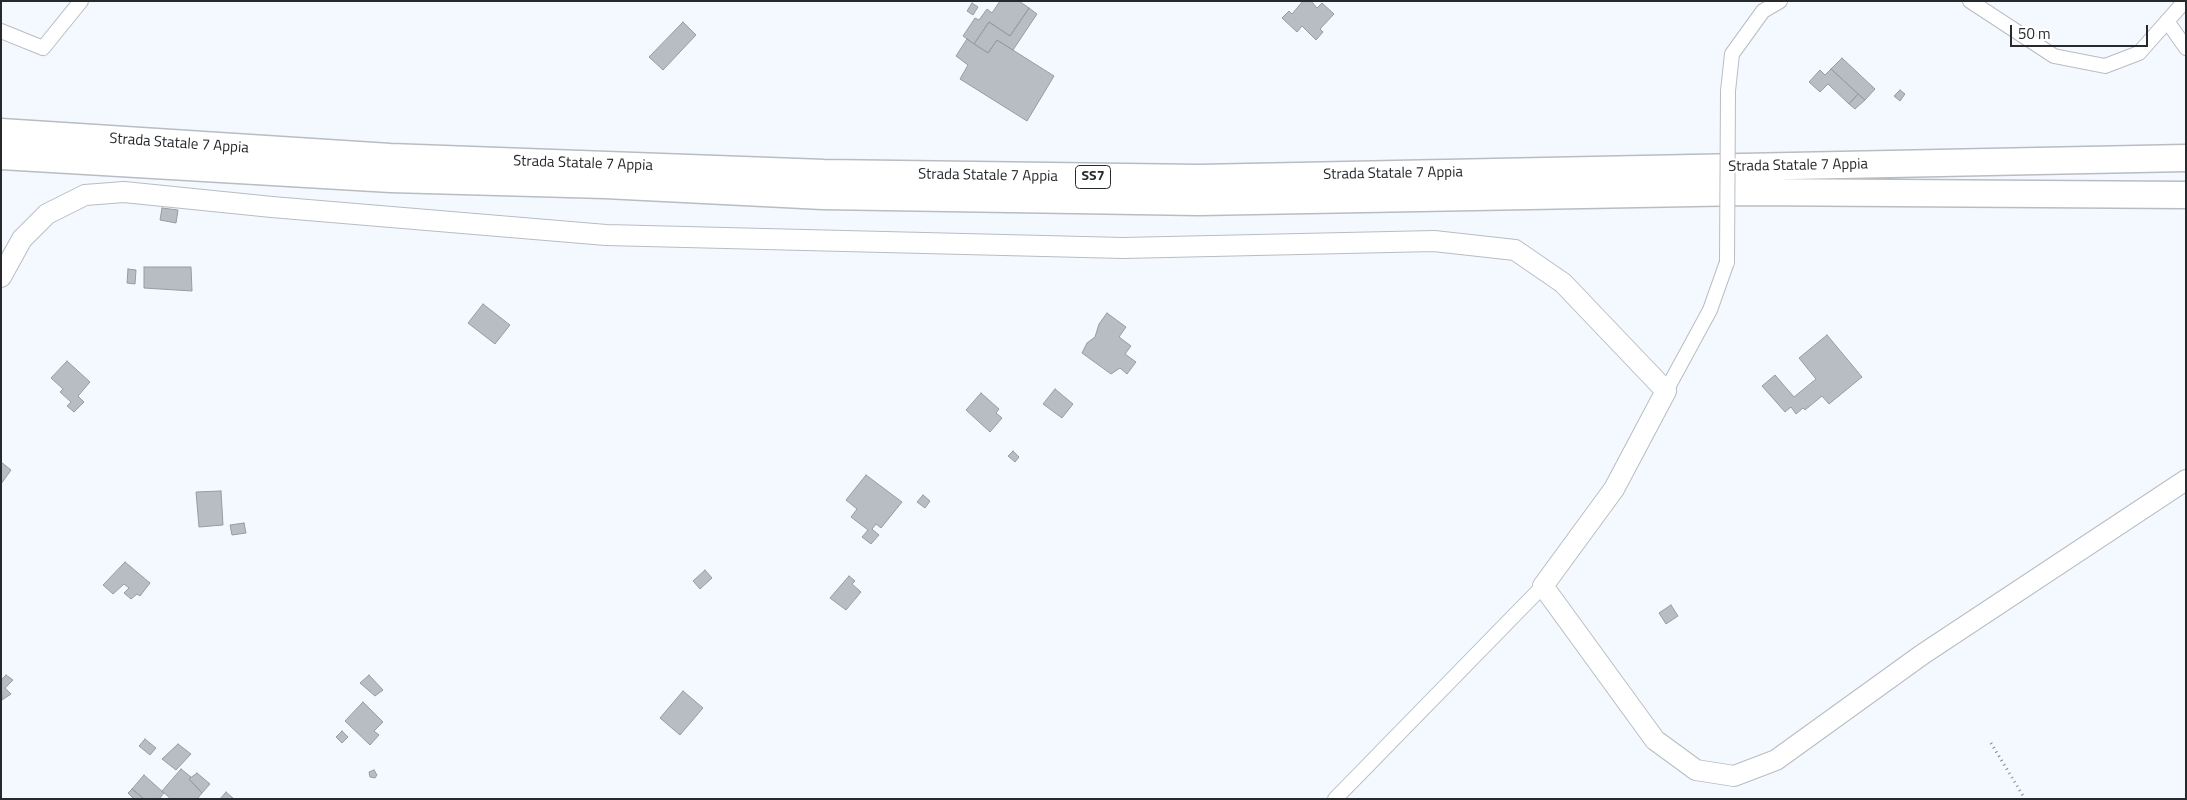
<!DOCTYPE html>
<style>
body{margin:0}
#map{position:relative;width:2187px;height:800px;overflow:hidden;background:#f4f9ff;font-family:"Titillium Web",sans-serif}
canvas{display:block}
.frame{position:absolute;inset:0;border:2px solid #272a2c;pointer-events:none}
.scale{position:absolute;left:2010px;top:25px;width:138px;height:22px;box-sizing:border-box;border:2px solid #272a2c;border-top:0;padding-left:6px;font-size:15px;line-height:18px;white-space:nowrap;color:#272a2c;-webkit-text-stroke:4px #fff;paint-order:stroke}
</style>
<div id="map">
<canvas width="2187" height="800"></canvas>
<div class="frame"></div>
<div class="scale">50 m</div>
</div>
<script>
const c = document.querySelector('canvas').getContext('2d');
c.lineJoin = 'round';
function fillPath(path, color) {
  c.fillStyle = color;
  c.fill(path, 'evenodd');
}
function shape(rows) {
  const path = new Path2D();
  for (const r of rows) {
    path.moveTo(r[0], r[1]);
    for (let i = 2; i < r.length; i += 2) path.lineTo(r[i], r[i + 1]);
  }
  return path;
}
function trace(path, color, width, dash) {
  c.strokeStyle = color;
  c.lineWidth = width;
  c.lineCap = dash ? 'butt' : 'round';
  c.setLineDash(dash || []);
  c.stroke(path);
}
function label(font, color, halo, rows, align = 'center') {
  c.font = font + ' "Titillium Web",sans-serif';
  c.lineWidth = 4.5;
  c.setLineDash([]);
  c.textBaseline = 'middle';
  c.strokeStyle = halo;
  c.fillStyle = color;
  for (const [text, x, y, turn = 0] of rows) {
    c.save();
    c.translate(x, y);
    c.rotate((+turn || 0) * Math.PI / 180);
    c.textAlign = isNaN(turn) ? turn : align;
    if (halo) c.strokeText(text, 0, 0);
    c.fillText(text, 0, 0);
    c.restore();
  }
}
const building = shape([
 [1000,1,1019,1,1029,8,1010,36,989,22,974,44,963,36,975,18,979,20,987,9,992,13,1000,1],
 [1303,1,1311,1,1317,8,1322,3,1334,14,1320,29,1323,32,1316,40,1302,26,1297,32,1282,18,1289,11,1292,14,1303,1],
 [972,3,978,7,973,15,967,11,972,3],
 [1029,8,1037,14,1013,50,997,40,988,53,974,44,989,22,1010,36,1029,8],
 [683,22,696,35,663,70,649,57,683,22],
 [967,39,988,53,997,40,1054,76,1027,121,960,79,968,65,956,56,967,39],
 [1842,58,1875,89,1865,100,1831,69,1842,58],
 [1831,69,1858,94,1849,104,1828,84,1820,92,1809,82,1820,70,1825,75,1831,69],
 [1900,90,1905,94,1900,101,1894,96,1900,90],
 [1858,94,1865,100,1855,109,1849,104,1858,94],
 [162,208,178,210,176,223,160,220,162,208],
 [144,267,191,267,192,291,144,288,144,267],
 [128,269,136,270,135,284,127,283,128,269],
 [483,304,510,325,495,344,468,323,483,304],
 [1107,313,1126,327,1119,337,1131,346,1125,354,1136,362,1127,374,1120,368,1111,374,1082,353,1087,343,1095,337,1099,324,1107,313],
 [1827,335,1862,377,1829,404,1822,396,1805,410,1803,408,1796,414,1791,407,1785,412,1762,386,1775,375,1794,397,1816,379,1799,358,1827,335],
 [67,361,90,382,78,396,84,402,74,412,67,406,71,402,60,392,63,389,51,378,67,361],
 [1055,389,1073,404,1062,418,1043,404,1055,389],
 [981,393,999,409,996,413,1002,418,990,432,966,410,981,393],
 [1013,451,1019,457,1015,462,1008,456,1013,451],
 [1,462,11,470,1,484,1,462],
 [866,475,902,502,881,528,876,524,872,529,879,535,871,544,862,537,868,530,851,517,857,509,846,500,866,475],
 [221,491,223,525,199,527,196,492,221,491],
 [923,495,930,501,925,508,917,502,923,495],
 [244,523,246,533,232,535,230,525,244,523],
 [125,562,150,583,140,596,137,594,131,599,124,593,129,588,124,584,113,594,103,585,125,562],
 [705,570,712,578,700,589,693,581,705,570],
 [849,576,855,581,852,584,861,592,846,610,830,598,849,576],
 [1671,605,1678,616,1666,624,1659,613,1671,605],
 [6,675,13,680,5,688,11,694,2,700,1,680,6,675],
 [369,675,383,690,375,696,360,683,369,675],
 [683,691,703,708,680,735,660,718,683,691],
 [363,702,383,722,374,731,379,735,370,745,345,721,363,702],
 [342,731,348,737,342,743,336,737,342,731],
 [145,739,156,748,150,755,139,746,145,739],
 [178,744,191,754,176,770,162,759,178,744],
 [181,769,191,777,189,779,202,793,197,799,171,799,162,791,181,769],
 [374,770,377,775,375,778,370,777,369,772,374,770],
 [197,773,210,784,202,793,189,779,197,773],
 [144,775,164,793,159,799,144,799,132,789,144,775],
 [132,789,144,799,134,799,128,793,132,789],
 [226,792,234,799,220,799,226,792]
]);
const path = shape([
 [1991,743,2025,799]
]);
const street = shape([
 [1970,1,2054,56,2105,66,2139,53,2185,1],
 [2167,21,2186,48],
 [1,31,43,48,81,1],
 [1728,91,1732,54,1763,11,1780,1],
 [1666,391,1710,310,1727,262],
 [1335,799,1543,586]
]);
const secondary = shape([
 [1,277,22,239,47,214,85,195,124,192,272,207,606,235,1123,248,1434,241,1515,250,1563,283,1666,391,1614,489,1543,586,1655,740,1696,770,1734,776,1776,760,1923,654,2186,480]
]);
const highway = shape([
 [1,132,390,157,824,173,1199,178,2186,158],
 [1,156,391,179,605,185,823,196,1199,202,1748,192,2186,195]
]);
const streetBridge = shape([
 [1727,262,1728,91]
]);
const shields = [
 [1093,177,35]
];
const shieldNames = [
 ["SS7",1093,177]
];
const streetNames = [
 ["Strada Statale 7 Appia",179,144,4],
 ["Strada Statale 7 Appia",583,164,2],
 ["Strada Statale 7 Appia",1798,166,-1],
 ["Strada Statale 7 Appia",1393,174,-1],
 ["Strada Statale 7 Appia",988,176,1]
];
fillPath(building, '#b8bdc3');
trace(building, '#979ca1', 1);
trace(street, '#b8bdc2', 16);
trace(secondary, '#b8bdc2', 22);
trace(highway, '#b8bdc2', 29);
trace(path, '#84888b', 3, [1, 4]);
trace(street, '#fff', 14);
trace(secondary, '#fff', 20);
trace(highway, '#fff', 26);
trace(streetBridge, '#b8bdc2', 16, []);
trace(streetBridge, '#fff', 14);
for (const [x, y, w] of shields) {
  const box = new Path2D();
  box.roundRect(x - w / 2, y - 11.5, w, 23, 4);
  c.fillStyle = '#fff';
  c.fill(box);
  trace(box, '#272a2c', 1);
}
label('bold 14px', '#272a2c', null, shieldNames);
label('15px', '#272a2c', '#fff', streetNames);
</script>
